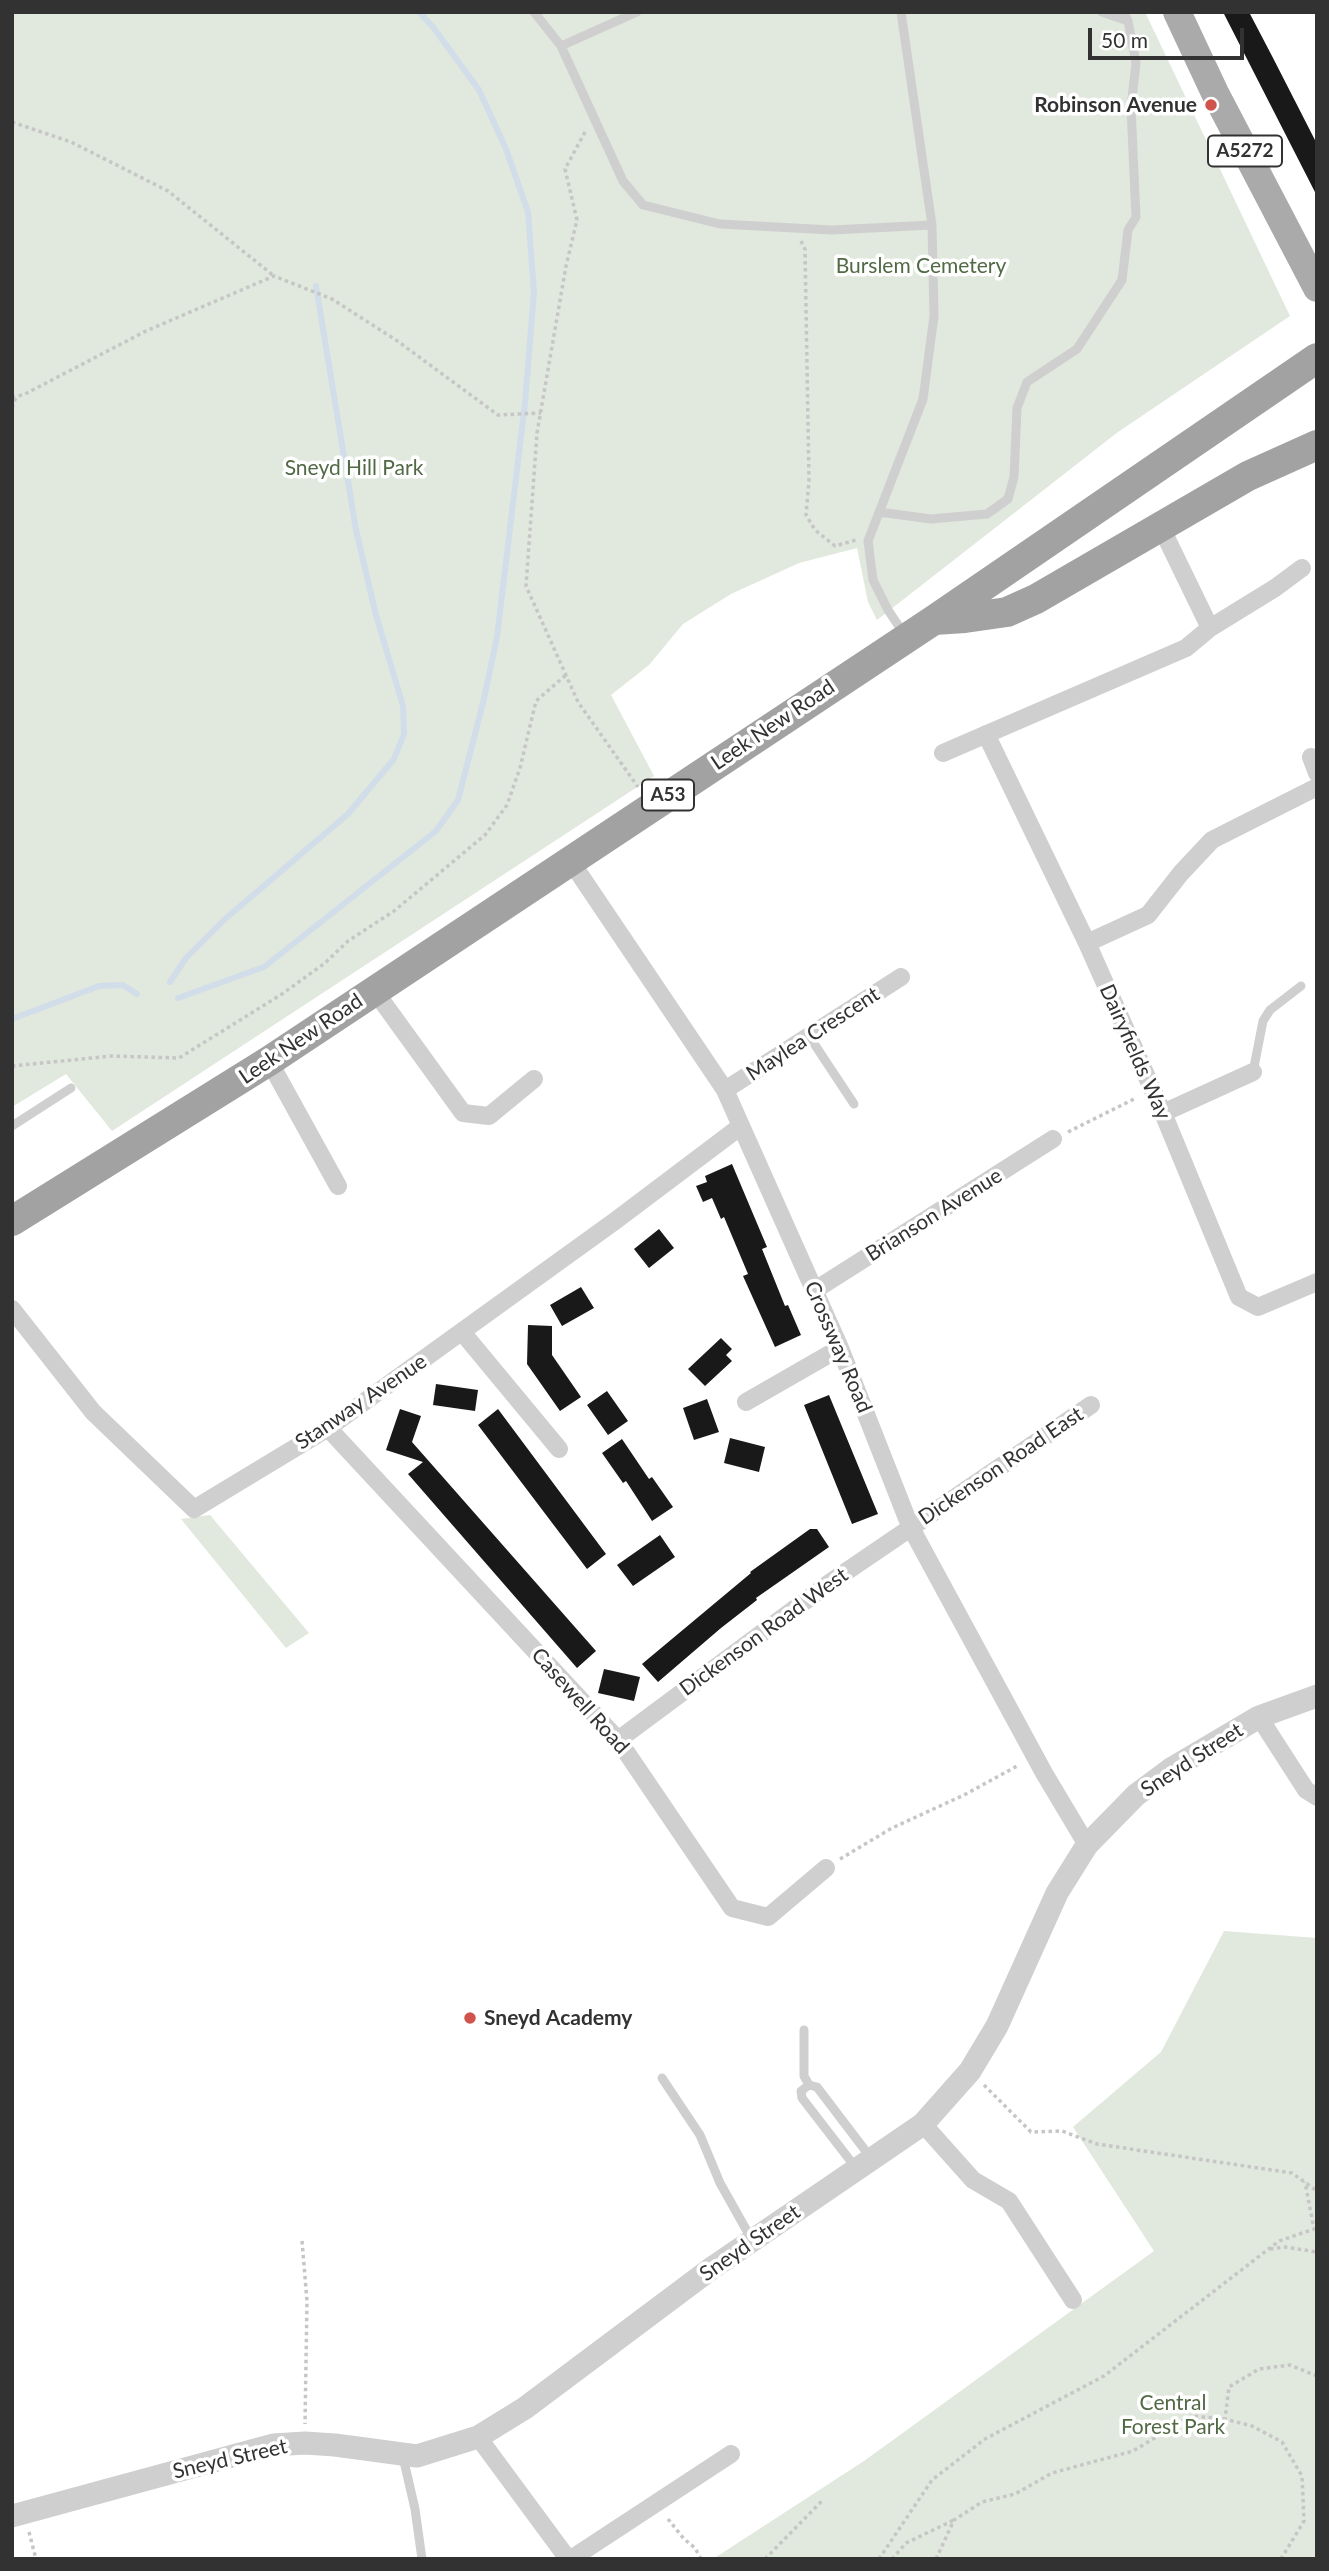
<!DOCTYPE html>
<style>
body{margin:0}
#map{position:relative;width:1329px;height:2571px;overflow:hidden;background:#fff;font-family:Lato,sans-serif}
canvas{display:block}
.frame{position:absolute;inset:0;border:14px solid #323232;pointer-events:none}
.scale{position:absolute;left:1088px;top:28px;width:156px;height:32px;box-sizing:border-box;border:4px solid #323232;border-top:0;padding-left:9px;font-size:21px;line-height:24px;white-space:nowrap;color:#323232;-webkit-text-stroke:5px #fff;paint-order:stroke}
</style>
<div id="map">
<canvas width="1329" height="2571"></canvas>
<div class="frame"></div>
<div class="scale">50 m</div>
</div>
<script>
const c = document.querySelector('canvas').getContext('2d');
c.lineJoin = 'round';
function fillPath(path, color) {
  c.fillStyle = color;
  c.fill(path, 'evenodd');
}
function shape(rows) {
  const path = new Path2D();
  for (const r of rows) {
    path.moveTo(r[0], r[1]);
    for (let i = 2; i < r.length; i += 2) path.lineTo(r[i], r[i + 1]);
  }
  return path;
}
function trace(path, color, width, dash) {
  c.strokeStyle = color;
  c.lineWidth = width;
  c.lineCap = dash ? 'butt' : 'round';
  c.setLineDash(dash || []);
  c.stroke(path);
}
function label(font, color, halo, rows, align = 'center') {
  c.font = font + ' Lato,sans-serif';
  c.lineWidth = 7;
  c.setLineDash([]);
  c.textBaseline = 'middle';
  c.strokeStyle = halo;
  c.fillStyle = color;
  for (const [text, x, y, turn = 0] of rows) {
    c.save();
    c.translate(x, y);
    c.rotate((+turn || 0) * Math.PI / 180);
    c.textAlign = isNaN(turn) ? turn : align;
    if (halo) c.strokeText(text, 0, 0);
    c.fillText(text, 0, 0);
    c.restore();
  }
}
const green = shape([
 [12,12,1145,12,1290,316,1118,432,877,620,868,602,857,548,799,563,731,594,683,624,649,665,611,695,654,776,112,1131,66,1074,12,1107],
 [210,1515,309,1633,286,1648,181,1519],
 [1224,1931,1317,1938,1317,2559,713,2559,864,2461,1154,2251,1073,2127,1161,2052]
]);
const stream = shape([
 [170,982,186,958,224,920,348,814,394,759,404,734,403,706,376,615,356,530,316,286],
 [178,998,264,967,436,831,458,800,483,703,497,637,525,403,534,292,528,212,506,149,479,90,433,27,419,12],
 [12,1019,99,986,123,985,137,994]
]);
const building = shape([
 [1223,12,1249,12,1272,56,1317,144,1317,196],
 [732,1164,767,1247,762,1249,785,1306,788,1305,801,1335,775,1347,743,1276,748,1274,724,1217,721,1219,712,1198,703,1202,696,1186,707,1182,705,1176],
 [659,1229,674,1248,649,1268,634,1249],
 [581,1287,594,1308,562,1326,550,1305],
 [528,1325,552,1326,552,1355,581,1397,560,1411,527,1364],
 [721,1338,732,1349,726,1355,732,1361,705,1386,688,1369],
 [436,1384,478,1390,475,1411,433,1405],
 [607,1391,628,1421,608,1435,587,1405],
 [829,1395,878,1514,852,1524,804,1405],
 [707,1399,719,1432,694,1440,683,1408],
 [400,1409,421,1416,412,1442,596,1651,577,1668,408,1474,423,1462,386,1450],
 [498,1409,606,1554,587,1569,478,1425],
 [730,1438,765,1447,759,1472,724,1463],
 [622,1439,649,1479,652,1477,673,1507,652,1521,626,1481,623,1483,602,1453],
 [810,1529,817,1529,829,1547,756,1598,757,1600,721,1628,658,1682,642,1664,751,1573,750,1572],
 [660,1535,675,1557,633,1586,617,1565],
 [604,1669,640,1677,634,1701,598,1693]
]);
const path = shape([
 [12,122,71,142,168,191,274,276],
 [585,132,565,169,577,220,566,266,537,433,526,586,578,702,638,787],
 [801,241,805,249,809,481,806,515,815,530,835,546,856,540],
 [12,398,25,394,146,331,274,276,332,299,396,340,498,415,541,413],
 [12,408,16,397],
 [12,1066,112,1056,179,1058,282,994,325,963,348,941,394,911,485,835,507,805,520,768,536,701,566,675],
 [1068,1132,1136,1098],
 [840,1859,892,1828,964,1795,1019,1765],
 [984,2085,1031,2132,1062,2131,1097,2144,1292,2173,1317,2191],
 [302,2241,307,2301,305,2424],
 [1270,2249,1285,2247,1317,2252],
 [668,2519,684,2539,695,2548,701,2559],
 [29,2532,36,2559],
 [765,2559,822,2501],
 [879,2559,932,2480,985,2439,1104,2376,1279,2241,1314,2229,1305,2182],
 [892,2559,906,2543,954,2520],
 [936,2559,954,2520,982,2502,1015,2494,1052,2473,1133,2451,1191,2416,1225,2419],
 [1281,2559,1304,2521,1302,2476,1282,2442,1252,2426,1225,2419,1229,2387,1259,2369,1290,2365,1317,2376]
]);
const service = shape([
 [534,12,561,46,623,181,643,205,720,224,832,230,932,225,934,316,923,399,868,541,873,580,888,610,904,634],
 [901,12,932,225],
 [1102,12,1128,21],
 [561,46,637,12],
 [879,512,931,519,987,514,1008,499,1014,477,1017,408,1027,382,1077,349,1122,280,1128,230,1136,217,1131,107,1136,63,1128,21,1124,12],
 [809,1036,854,1104],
 [1253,1072,1263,1021,1270,1010,1301,986],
 [12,1126,71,1088],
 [804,2030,804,2076,809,2085],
 [662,2078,700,2135,720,2183,752,2240],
 [856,2168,802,2098,801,2091,809,2085,817,2087,871,2158],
 [403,2457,415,2509,422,2559]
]);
const minor = shape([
 [1160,525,1210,628],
 [986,734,1087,943,1163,1113,1239,1297,1258,1307,1317,1282],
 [943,753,1186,648,1210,628,1275,588,1302,568],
 [1311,757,1317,773],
 [570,860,725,1090,840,1348,910,1526,1044,1773,1087,1845],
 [1087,943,1148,915,1181,873,1212,840,1317,787],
 [374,990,463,1113,489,1116,534,1079],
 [269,1061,338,1186],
 [725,1090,901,977],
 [1163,1113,1253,1072],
 [815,1290,1053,1139],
 [12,1309,93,1412,194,1509,328,1428,615,1221,741,1126],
 [462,1332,559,1449],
 [746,1402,840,1348],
 [328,1428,618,1740,732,1908,768,1917,826,1868],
 [1259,1717,1306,1790,1317,1797],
 [618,1740,828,1584,1091,1405],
 [923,2124,973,2180,1009,2201,1073,2300],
 [478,2437,568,2559],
 [571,2559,731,2454]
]);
const tertiary = shape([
 [12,2516,273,2445,305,2443,335,2445,417,2456,478,2437,525,2408,712,2268,923,2124,970,2071,997,2026,1057,1893,1087,1845,1136,1795,1171,1769,1259,1717,1317,1696]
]);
const primary = shape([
 [1177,12,1215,93,1317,288]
]);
const trunk = shape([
 [934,620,965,618,1007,612,1036,599,1248,476,1317,445],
 [12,1221,269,1061,934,620,1317,358]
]);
const markers = [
 [1211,105,7,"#d1544c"],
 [470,2018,7,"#d1544c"]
];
const shields = [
 [1245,151,74],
 [668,795,52]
];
const shieldNames = [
 ["A5272",1245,151],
 ["A53",668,795]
];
const poiNames = [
 ["Robinson Avenue",1197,105],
 ["Sneyd Academy",484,2018,"left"]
];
const parkNames = [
 ["Burslem Cemetery",921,266],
 ["Sneyd Hill Park",354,468],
 ["Central",1173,2403],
 ["Forest Park",1173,2427]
];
const streetNames = [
 ["Leek New Road",773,725,-34],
 ["Maylea Crescent",813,1034,-33],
 ["Leek New Road",301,1039,-34],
 ["Dairyfields Way",1135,1052,66],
 ["Brianson Avenue",934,1215,-32],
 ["Crossway Road",838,1347,67],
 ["Stanway Avenue",361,1402,-34],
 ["Dickenson Road East",1001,1466,-34],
 ["Dickenson Road West",764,1632,-36],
 ["Casewell Road",580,1701,48],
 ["Sneyd Street",1192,1760,-33],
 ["Sneyd Street",750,2243,-35],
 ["Sneyd Street",230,2459,-13]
];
fillPath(green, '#e1e8dd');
trace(stream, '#d2ddea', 6);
fillPath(building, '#191919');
trace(path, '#c6c6c6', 3.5, [3.5, 3.5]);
trace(service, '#cfcfcf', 9);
trace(minor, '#cfcfcf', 18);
trace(tertiary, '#cfcfcf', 23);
trace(primary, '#aaa', 28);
trace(trunk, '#a2a2a2', 30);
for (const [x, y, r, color] of markers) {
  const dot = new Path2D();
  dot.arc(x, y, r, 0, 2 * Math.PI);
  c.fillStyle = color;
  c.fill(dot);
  trace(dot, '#fff', 2.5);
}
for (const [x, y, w] of shields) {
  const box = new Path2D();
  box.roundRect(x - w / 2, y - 15.5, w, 31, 5);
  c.fillStyle = '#fff';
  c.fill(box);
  trace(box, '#323232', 2);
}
label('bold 19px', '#323232', null, shieldNames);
label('bold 21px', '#323232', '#fff', poiNames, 'right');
label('21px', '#516944', '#fff', parkNames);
label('21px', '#323232', '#fff', streetNames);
</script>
